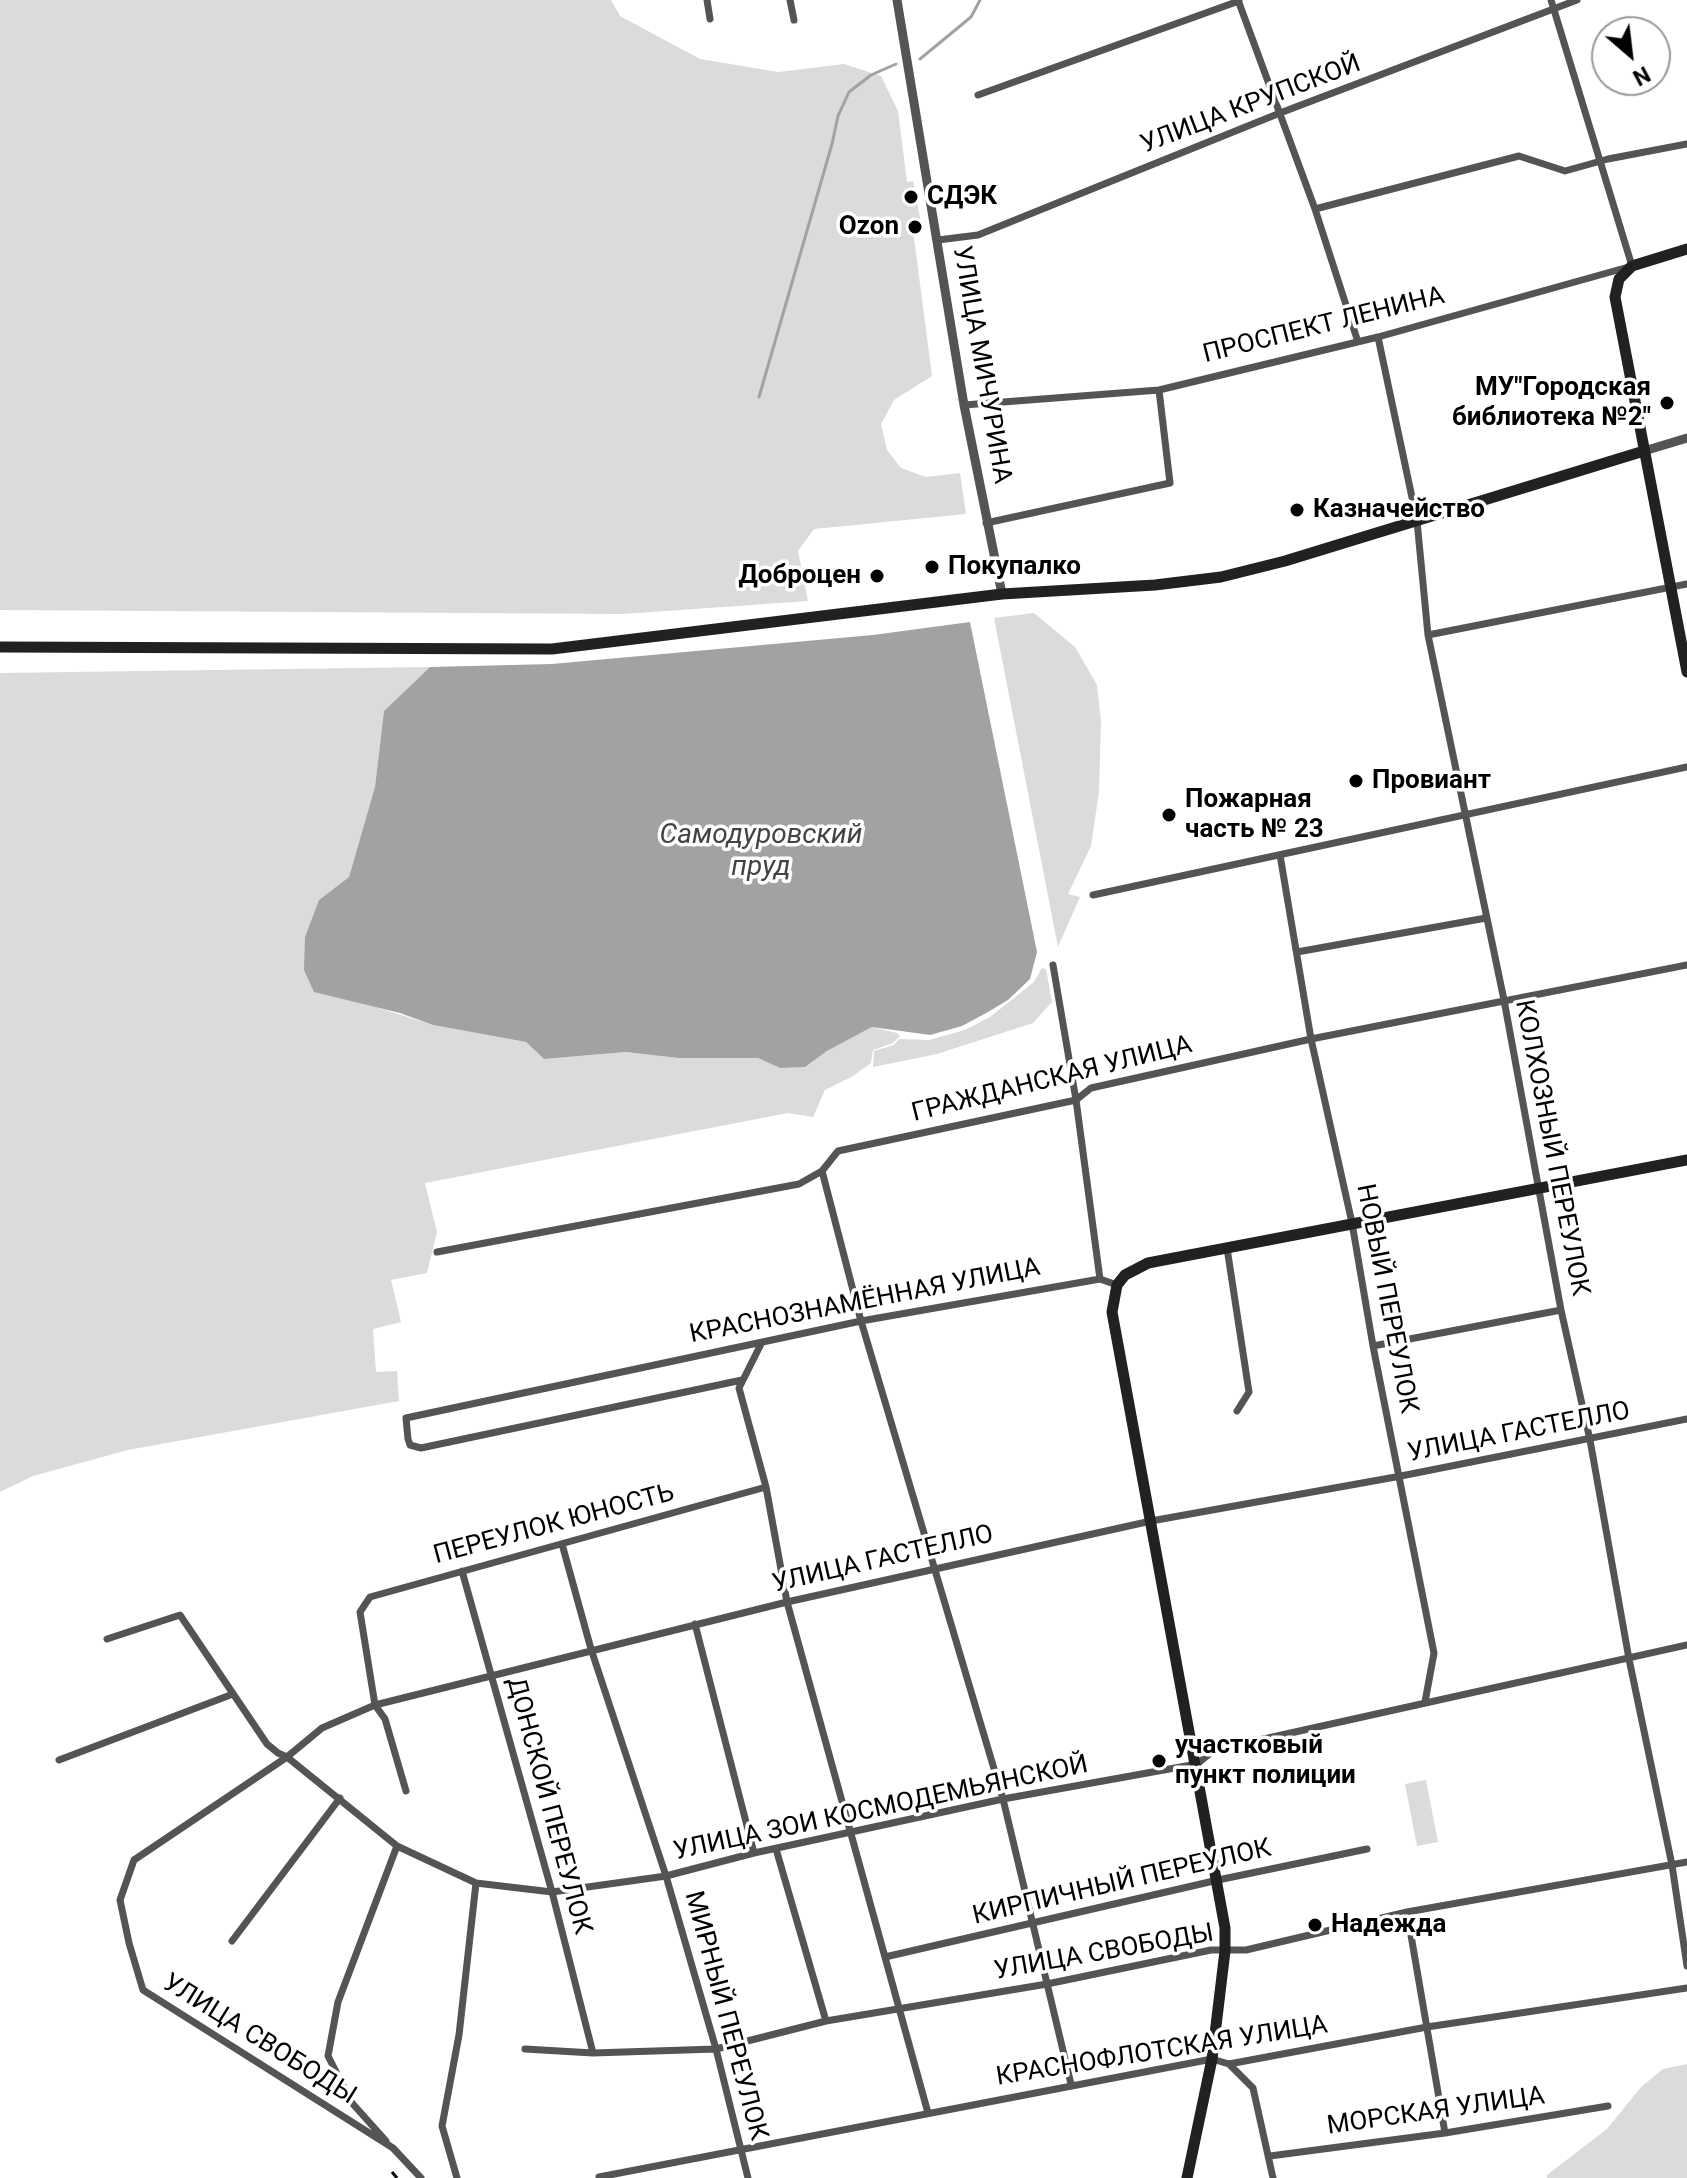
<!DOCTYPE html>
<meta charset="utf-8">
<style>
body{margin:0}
#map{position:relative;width:1687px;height:2178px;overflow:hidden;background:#fff;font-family:Roboto,sans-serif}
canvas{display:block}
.north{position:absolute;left:1591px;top:16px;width:80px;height:80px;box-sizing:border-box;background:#fff;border:2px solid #999;border-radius:50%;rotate:152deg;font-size:22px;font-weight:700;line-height:32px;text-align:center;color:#000}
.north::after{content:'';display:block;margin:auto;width:28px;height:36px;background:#000;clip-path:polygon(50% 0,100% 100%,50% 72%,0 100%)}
</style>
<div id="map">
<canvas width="1687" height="2178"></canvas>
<div class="north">N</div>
</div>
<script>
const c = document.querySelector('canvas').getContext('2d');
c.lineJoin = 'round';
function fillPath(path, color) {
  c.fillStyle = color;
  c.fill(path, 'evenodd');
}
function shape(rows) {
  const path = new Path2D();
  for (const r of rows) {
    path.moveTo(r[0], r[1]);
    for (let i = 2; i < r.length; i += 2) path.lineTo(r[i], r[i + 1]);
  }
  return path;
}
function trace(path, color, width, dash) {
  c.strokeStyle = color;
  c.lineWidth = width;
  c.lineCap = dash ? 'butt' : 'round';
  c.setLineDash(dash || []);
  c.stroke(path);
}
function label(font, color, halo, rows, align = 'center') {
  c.font = font + ' Roboto,sans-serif';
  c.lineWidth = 7;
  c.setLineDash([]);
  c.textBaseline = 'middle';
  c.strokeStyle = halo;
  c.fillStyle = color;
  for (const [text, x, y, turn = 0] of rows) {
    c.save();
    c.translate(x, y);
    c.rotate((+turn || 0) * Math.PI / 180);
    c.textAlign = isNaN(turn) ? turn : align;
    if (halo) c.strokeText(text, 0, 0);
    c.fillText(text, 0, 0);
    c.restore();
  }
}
const green = shape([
 [0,0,611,0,620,16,700,59,778,72,844,64,881,76,898,111,907,182,913,181,922,228,913,230,932,376,894,400,881,424,887,450,901,468,926,477,960,473,966,514,814,529,798,551,808,601,623,614,0,610],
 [1034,613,1075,647,1097,685,1101,721,1099,792,1091,846,1068,894,1080,897,1058,947,994,618],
 [430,667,384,711,375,788,349,877,319,900,363,1003,433,1025,526,1042,544,1059,626,1052,678,1058,758,1058,780,1068,805,1067,827,1051,872,1027,897,1033,900,1036,893,1043,873,1050,871,1063,853,1076,825,1090,813,1117,788,1113,425,1183,437,1232,427,1273,391,1280,401,1322,373,1329,376,1372,397,1371,399,1401,128,1450,33,1476,0,1492,0,673],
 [1042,968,1046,969,1052,1002,1033,1023,937,1054,873,1067,874,1051,894,1045,899,1039,929,1040,965,1030,990,1017,1034,982],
 [1426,1780,1438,1842,1417,1846,1405,1784],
 [1687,2064,1687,2178,1547,2178,1547,2175,1607,2129,1641,2087,1663,2069]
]);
const water = shape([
 [970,622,1037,952,1030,979,1008,1000,988,1012,962,1026,930,1035,872,1027,827,1051,805,1067,780,1068,758,1058,678,1058,626,1052,544,1059,526,1042,433,1025,400,1013,314,992,304,970,305,937,319,900,349,877,375,787,384,711,430,667,552,664,873,635]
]);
const stream = shape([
 [920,59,971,17,980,0],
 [759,397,832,144,838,116,849,92,871,75,896,64]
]);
const minor = shape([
 [707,0,710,19],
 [790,0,794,20],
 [1238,0,1315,209,1358,342],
 [978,95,1239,1],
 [1315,209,1519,156,1565,171,1608,159,1687,144],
 [938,240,978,235,1280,113,1577,0],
 [1378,337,1417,521,1428,635,1504,1000,1561,1310,1590,1440,1629,1659,1672,1865,1687,1966],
 [964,405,1159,390,1378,337,1632,266,1551,0],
 [986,523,1170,483,1159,390],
 [1428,635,1687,584],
 [1280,855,1311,1039,1352,1223,1373,1346,1434,1653,1425,1702],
 [1093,895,1687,767],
 [1297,952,1486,918],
 [1053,965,1076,1100,1100,1279],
 [822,1171,861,1321,1003,1799,1071,2084],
 [1227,1248,1249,1392,1237,1411],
 [437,1252,799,1184,822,1171,838,1151,1076,1100,1091,1088,1311,1039,1687,965],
 [761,1344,739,1388,766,1487,787,1602,928,2113],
 [1373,1346,1561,1310],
 [742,1380,421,1448,410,1445,408,1439,406,1418,861,1321,1100,1279,1117,1285],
 [562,1544,591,1649,666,1876,716,2049,748,2178],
 [462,1571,552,1892,593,2053],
 [695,1624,754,1853],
 [107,1639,180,1615,267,1744,278,1753,287,1757,397,1846,476,1883,552,1892,666,1876,754,1853,1003,1799,1197,1764,1214,1750,1687,1645],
 [59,1760,233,1694],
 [406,1791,385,1719,375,1705,360,1612,370,1597,766,1487],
 [776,1849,826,2021],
 [1407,1912,1445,2133],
 [232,1941,340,1798],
 [885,1957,1218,1880,1367,1849],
 [525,2049,593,2053,716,2049,826,2021,1047,1984,1211,1950,1246,1950,1407,1912,1687,1862],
 [1229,2064,1253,2088,1273,2178],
 [386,2141,352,2103,328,2056,338,2002,397,1846],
 [1270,2156,1445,2133,1608,2106],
 [599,2177,1212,2059,1229,2064,1427,2027,1687,1988],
 [421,2178,393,2148,143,1990,129,1943,120,1900,134,1860,287,1757,322,1728,375,1705,787,1602,1151,1521,1401,1476,1687,1419],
 [457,2178,442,2126,459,2035,476,1883]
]);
const tertiary = shape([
 [897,0,964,405,1002,594],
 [1644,451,1687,438]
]);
const secondary = shape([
 [1687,249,1632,266,1619,279,1615,297,1687,672],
 [0,647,552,649,1002,594,1155,585,1221,577,1285,561,1644,451],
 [1187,2178,1212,2059,1225,1951,1225,1928,1112,1312,1117,1285,1125,1275,1148,1263,1687,1160]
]);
const rail = shape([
 [392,2172,397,2178]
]);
const markers = [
 [911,197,8,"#000"],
 [915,227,8,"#000"],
 [1667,403,8,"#000"],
 [1297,510,8,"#000"],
 [932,567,8,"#000"],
 [877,576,8,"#000"],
 [1356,781,8,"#000"],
 [1169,815,8,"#000"],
 [1159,1761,8,"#000"],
 [1315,1925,8,"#000"]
];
const streetNames = [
 ["УЛИЦА КРУПСКОЙ",1251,105,-21],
 ["ПРОСПЕКТ ЛЕНИНА",1324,326,-14],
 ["УЛИЦА МИЧУРИНА",981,365,80],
 ["ГРАЖДАНСКАЯ УЛИЦА",1052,1080,-14],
 ["КОЛХОЗНЫЙ ПЕРЕУЛОК",1551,1148,79],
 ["НОВЫЙ ПЕРЕУЛОК",1386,1299,79],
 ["КРАСНОЗНАМЁННАЯ УЛИЦА",865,1302,-11],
 ["УЛИЦА ГАСТЕЛЛО",1519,1433,-11],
 ["ПЕРЕУЛОК ЮНОСТЬ",554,1525,-15],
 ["УЛИЦА ГАСТЕЛЛО",883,1560,-13],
 ["ДОНСКОЙ ПЕРЕУЛОК",548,1806,75],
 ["УЛИЦА ЗОИ КОСМОДЕМЬЯНСКОЙ",881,1809,-12],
 ["КИРПИЧНЫЙ ПЕРЕУЛОК",1122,1883,-13],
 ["УЛИЦА СВОБОДЫ",1104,1953,-10],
 ["МИРНЫЙ ПЕРЕУЛОК",725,2016,75],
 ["УЛИЦА СВОБОДЫ",259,2040,32],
 ["КРАСНОФЛОТСКАЯ УЛИЦА",1162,2052,-9],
 ["МОРСКАЯ УЛИЦА",1436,2112,-8]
];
const poiNames = [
 ["СДЭК",927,197],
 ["Ozon",899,227,"right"],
 ["МУ\"Городская",1651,388,"right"],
 ["библиотека №2\"",1651,418,"right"],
 ["Казначейство",1313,510],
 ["Покупалко",948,567],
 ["Доброцен",861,576,"right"],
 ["Провиант",1372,781],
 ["Пожарная",1185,800],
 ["часть № 23",1185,830],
 ["участковый",1175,1746],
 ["пункт полиции",1175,1776],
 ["Надежда",1331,1925]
];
const waterNames = [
 ["Самодуровский",761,836],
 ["пруд",761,868]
];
fillPath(green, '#dbdbdb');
fillPath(water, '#a2a2a2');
trace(stream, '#a2a2a2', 3);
trace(minor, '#545454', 7);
trace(tertiary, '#545454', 9);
trace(secondary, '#212121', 11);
trace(rail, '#000', 3, [12, 4, 2, 4]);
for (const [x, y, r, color] of markers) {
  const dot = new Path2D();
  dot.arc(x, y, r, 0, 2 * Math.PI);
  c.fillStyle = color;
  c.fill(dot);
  trace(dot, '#fff', 3);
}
label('26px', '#000', '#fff', streetNames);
label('bold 26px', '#000', '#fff', poiNames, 'left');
label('italic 28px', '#434343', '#fff', waterNames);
</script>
